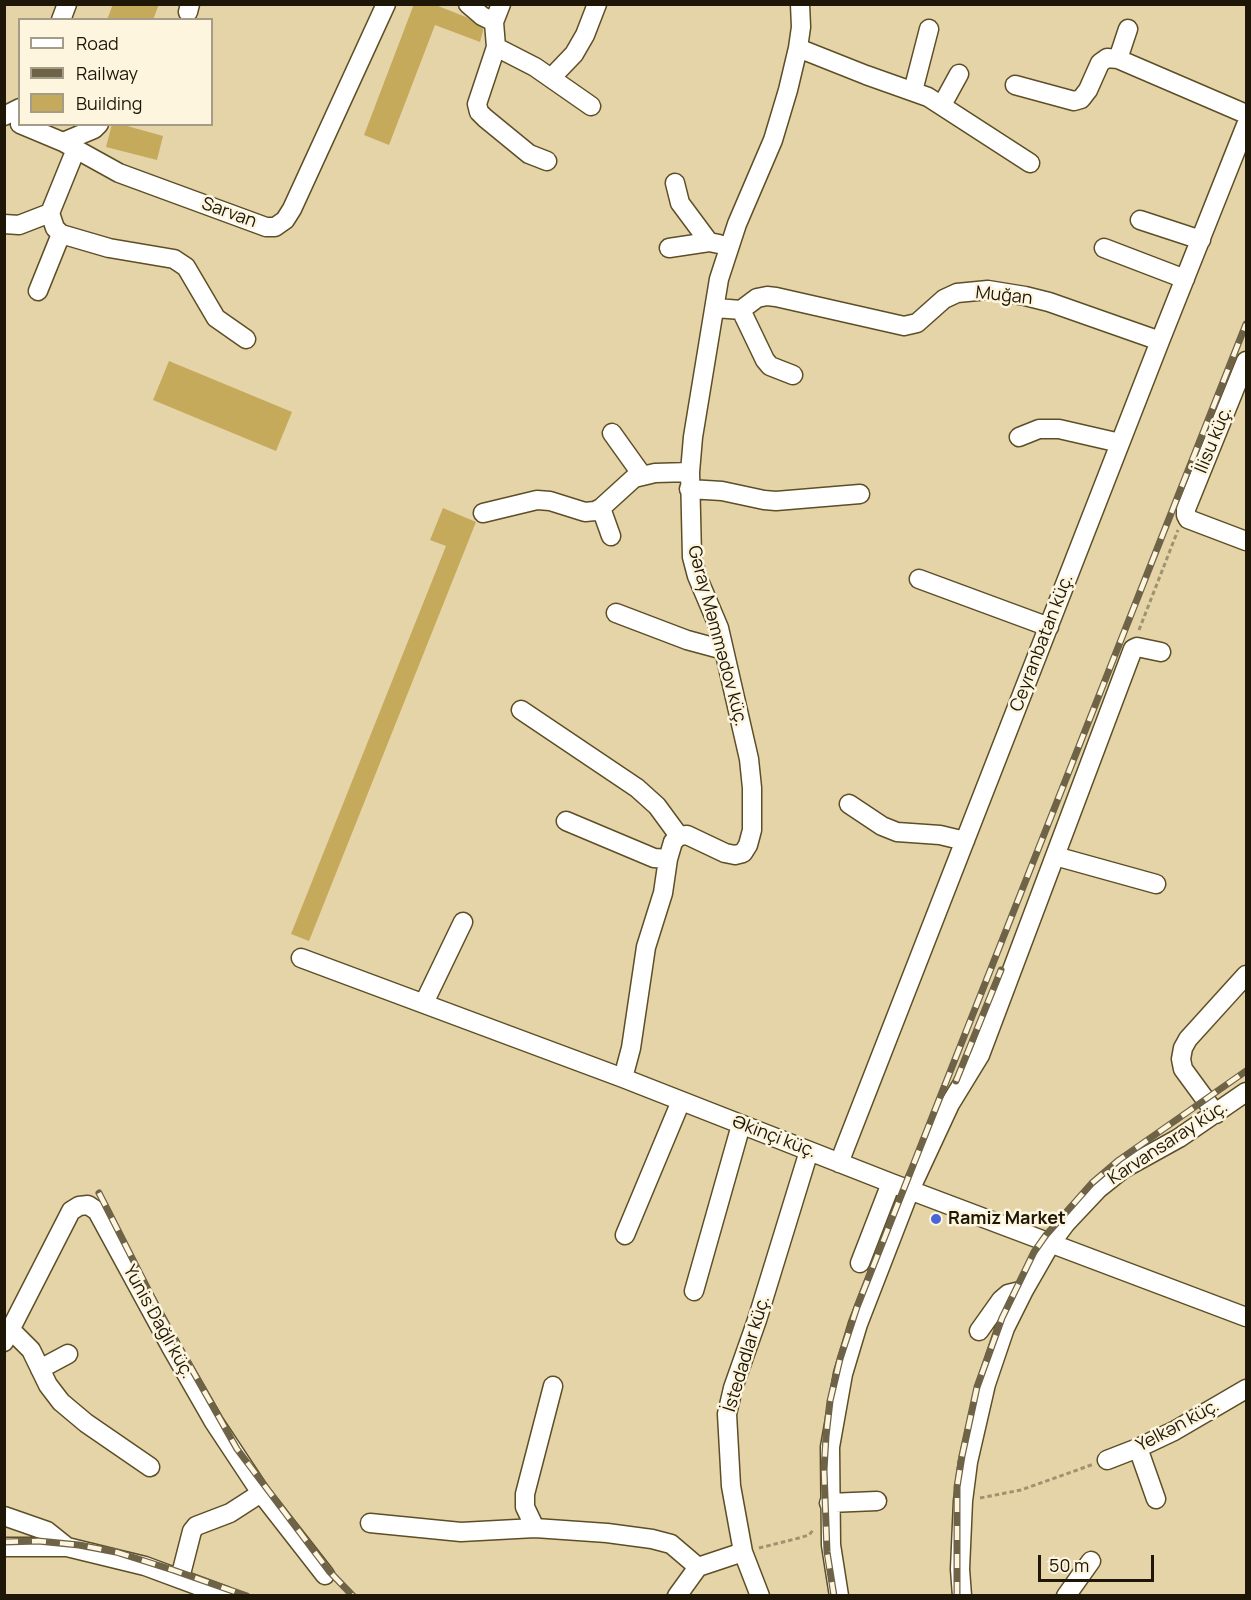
<!DOCTYPE html>
<meta charset="utf-8">
<style>
body{margin:0}
#map{position:relative;width:1251px;height:1600px;overflow:hidden;background:#e4d4a7;font-family:Manrope,sans-serif}
canvas{display:block}
.frame{position:absolute;inset:0;border:6px solid #1e1707;pointer-events:none}
.legend{position:absolute;left:18px;top:18px;width:195px;height:108px;box-sizing:border-box;background:#fef5df;border:2px solid #a49c89;margin:0;padding:8px 10px;list-style:none;font-size:18px;color:#1e1707}
.legend li{display:flex;align-items:center;gap:12px;height:30px}
.legend b{width:30px;border:2px solid #a49c89}
.scale{position:absolute;left:1038px;top:1555px;width:116px;height:27px;box-sizing:border-box;border:3px solid #1e1707;border-top:0;padding-left:8px;font-size:18px;line-height:21px;white-space:nowrap;color:#1e1707;-webkit-text-stroke:4px #fef5df;paint-order:stroke}
</style>
<div id="map">
<canvas width="1251" height="1600"></canvas>
<div class="frame"></div>
<ul class="legend">
<li><b style="height:8px;background:#fff"></b>Road</li>
<li><b style="height:8px;background:#6e6347"></b>Railway</li>
<li><b style="height:16px;background:#c6aa5c"></b>Building</li>
</ul>
<div class="scale">50 m</div>
</div>
<script>
const c = document.querySelector('canvas').getContext('2d');
c.lineJoin = 'round';
function fillPath(path, color) {
  c.fillStyle = color;
  c.fill(path, 'evenodd');
}
function shape(rows) {
  const path = new Path2D();
  for (const r of rows) {
    path.moveTo(r[0], r[1]);
    for (let i = 2; i < r.length; i += 2) path.lineTo(r[i], r[i + 1]);
  }
  return path;
}
function trace(path, color, width, dash) {
  c.strokeStyle = color;
  c.lineWidth = width;
  c.lineCap = dash ? 'butt' : 'round';
  c.setLineDash(dash || []);
  c.stroke(path);
}
function label(font, color, halo, rows, align = 'center') {
  c.font = font + ' Manrope,sans-serif';
  c.lineWidth = 5;
  c.setLineDash([]);
  c.textBaseline = 'middle';
  c.strokeStyle = halo;
  c.fillStyle = color;
  for (const [text, x, y, turn = 0] of rows) {
    c.save();
    c.translate(x, y);
    c.rotate((+turn || 0) * Math.PI / 180);
    c.textAlign = isNaN(turn) ? turn : align;
    if (halo) c.strokeText(text, 0, 0);
    c.fillText(text, 0, 0);
    c.restore();
  }
}
const building = shape([
 [113,4,159,4,153,20,107,20],
 [414,4,433,4,466,17,483,29,483,31,480,42,435,25,389,145,364,135],
 [112,124,120,124,163,136,157,160,106,147],
 [169,361,292,412,276,451,153,400],
 [443,508,476,522,309,941,291,934,446,546,430,540]
]);
const path = shape([
 [1139,630,1178,530],
 [980,1498,1021,1490,1094,1464],
 [759,1548,799,1538,809,1535,814,1529]
]);
const minor = shape([
 [468,4,482,16,494,22],
 [501,4,494,22,496,47,477,104,479,112,485,118,529,154,547,161],
 [188,12,190,4],
 [61,20,67,4],
 [496,47,535,67,591,106],
 [798,48,866,75,928,97,1030,163],
 [1118,59,1128,29],
 [552,77,574,54,585,35,597,4],
 [1015,85,1074,101,1081,99,1088,90,1100,63,1107,58,1118,59,1246,114],
 [913,91,929,29],
 [942,105,959,74],
 [4,116,20,108],
 [20,124,63,142,119,173,266,227,275,227,285,220,292,209,386,4],
 [63,142,94,129,99,124],
 [675,183,680,203,709,242],
 [50,213,76,149],
 [1140,220,1201,240],
 [4,224,19,225,50,213,55,228,61,234,109,248,174,259,186,267,216,318,246,339],
 [669,248,709,242,719,244],
 [1104,248,1185,279],
 [38,291,61,234],
 [716,308,741,310,757,298,767,296,776,297,904,326,917,323,944,299,957,293,988,290,1025,296,1049,302,1160,341],
 [741,310,765,360,770,366,793,375],
 [1246,361,1186,509,1186,515,1188,519,1246,541],
 [612,433,642,475],
 [1019,437,1039,429,1059,429,1120,443],
 [689,489,722,491,764,500,776,501,860,494],
 [601,508,611,536],
 [483,513,537,500,550,501,585,512,595,511,601,508,634,478,655,473,690,472],
 [919,579,1049,627],
 [616,613,687,640,724,650],
 [521,710,637,788,657,806,679,836],
 [849,804,882,826,897,832,940,835,965,841],
 [566,821,654,858,668,859],
 [1055,856,1156,884],
 [301,958,623,1078,891,1183,1246,1317],
 [424,1003,463,922],
 [623,1078,631,1048,646,947,663,893,668,859,673,842,679,836,687,835,725,853,735,855,743,853,748,845,752,830,752,788,749,759,719,628,697,576,692,557,690,472,693,437,719,279,737,224,773,140,788,90,798,48,801,27,800,4],
 [1216,1114,1183,1069,1181,1059,1183,1048,1188,1039,1246,975],
 [839,1163,1160,341,1246,125],
 [625,1235,681,1101],
 [860,1263,891,1183],
 [694,1291,741,1125],
 [11,1330,31,1350,48,1385,61,1402,86,1423,150,1467],
 [979,1331,1001,1300,1008,1294,1024,1290],
 [4,1342,71,1211,79,1206,88,1205,97,1211,171,1347,214,1422,261,1493,325,1575],
 [40,1369,68,1354],
 [1138,1448,1156,1499],
 [1107,1460,1138,1448,1174,1431,1246,1389],
 [829,1503,877,1501],
 [4,1516,47,1531,67,1547,145,1566,226,1596],
 [370,1523,461,1532,535,1528,607,1533,652,1539,671,1544,698,1567],
 [535,1528,525,1507,525,1494,553,1386],
 [4,1547,67,1547],
 [743,1552,760,1596],
 [180,1578,192,1531,196,1526,230,1513,261,1493],
 [677,1596,698,1567,743,1552,731,1486,727,1414,733,1388,757,1320,809,1151],
 [839,1596,831,1545,830,1447,843,1374,858,1324,910,1190,950,1104,980,1055,1133,649,1137,647,1161,652],
 [962,1596,960,1569,963,1501,968,1462,986,1384,1005,1328,1024,1290,1051,1243,1066,1223,1098,1189,1123,1169,1179,1138,1246,1092],
 [1066,1596,1091,1561]
]);
const rail = shape([
 [956,1081,1001,970],
 [99,1193,160,1313,237,1449,329,1571,353,1596],
 [4,1542,38,1541,79,1545,116,1552,173,1570,247,1596],
 [834,1596,827,1552,824,1470,826,1436,830,1401,840,1359,857,1307,1246,324],
 [957,1596,957,1487,962,1456,977,1387,1002,1318,1034,1252,1046,1235,1092,1183,1119,1160,1246,1071]
]);
const markers = [
 [936,1219,6,"#4a65d9"]
];
const streetNames = [
 ["Sarvan",229,213,20],
 ["Muğan",1004,296,6],
 ["İlisu küç.",1214,440,-68],
 ["Gəray Məmmədov küç.",717,636,75],
 ["Ceyranbatan küç.",1042,643,-69],
 ["Əkinçi küç.",774,1137,21],
 ["Karvansaray küç.",1168,1143,-33],
 ["Yunis Dağlı küç.",158,1322,61],
 ["İstedadlar küç.",747,1354,-73],
 ["Yelkən küç.",1178,1426,-28]
];
const poiNames = [
 ["Ramiz Market",948,1219]
];
fillPath(building, '#c6aa5c');
trace(minor, '#5d4e26', 21);
trace(path, '#9f926f', 3, [4.5, 3]);
trace(minor, '#fff', 18);
trace(rail, '#6e6347', 7);
trace(rail, '#fef5df', 4.5, [14]);
for (const [x, y, r, color] of markers) {
  const dot = new Path2D();
  dot.arc(x, y, r, 0, 2 * Math.PI);
  c.fillStyle = color;
  c.fill(dot);
  trace(dot, '#fef5df', 2);
}
label('18px', '#1e1707', '#fef5df', streetNames);
label('bold 18px', '#1e1707', '#fef5df', poiNames, 'left');
</script>
